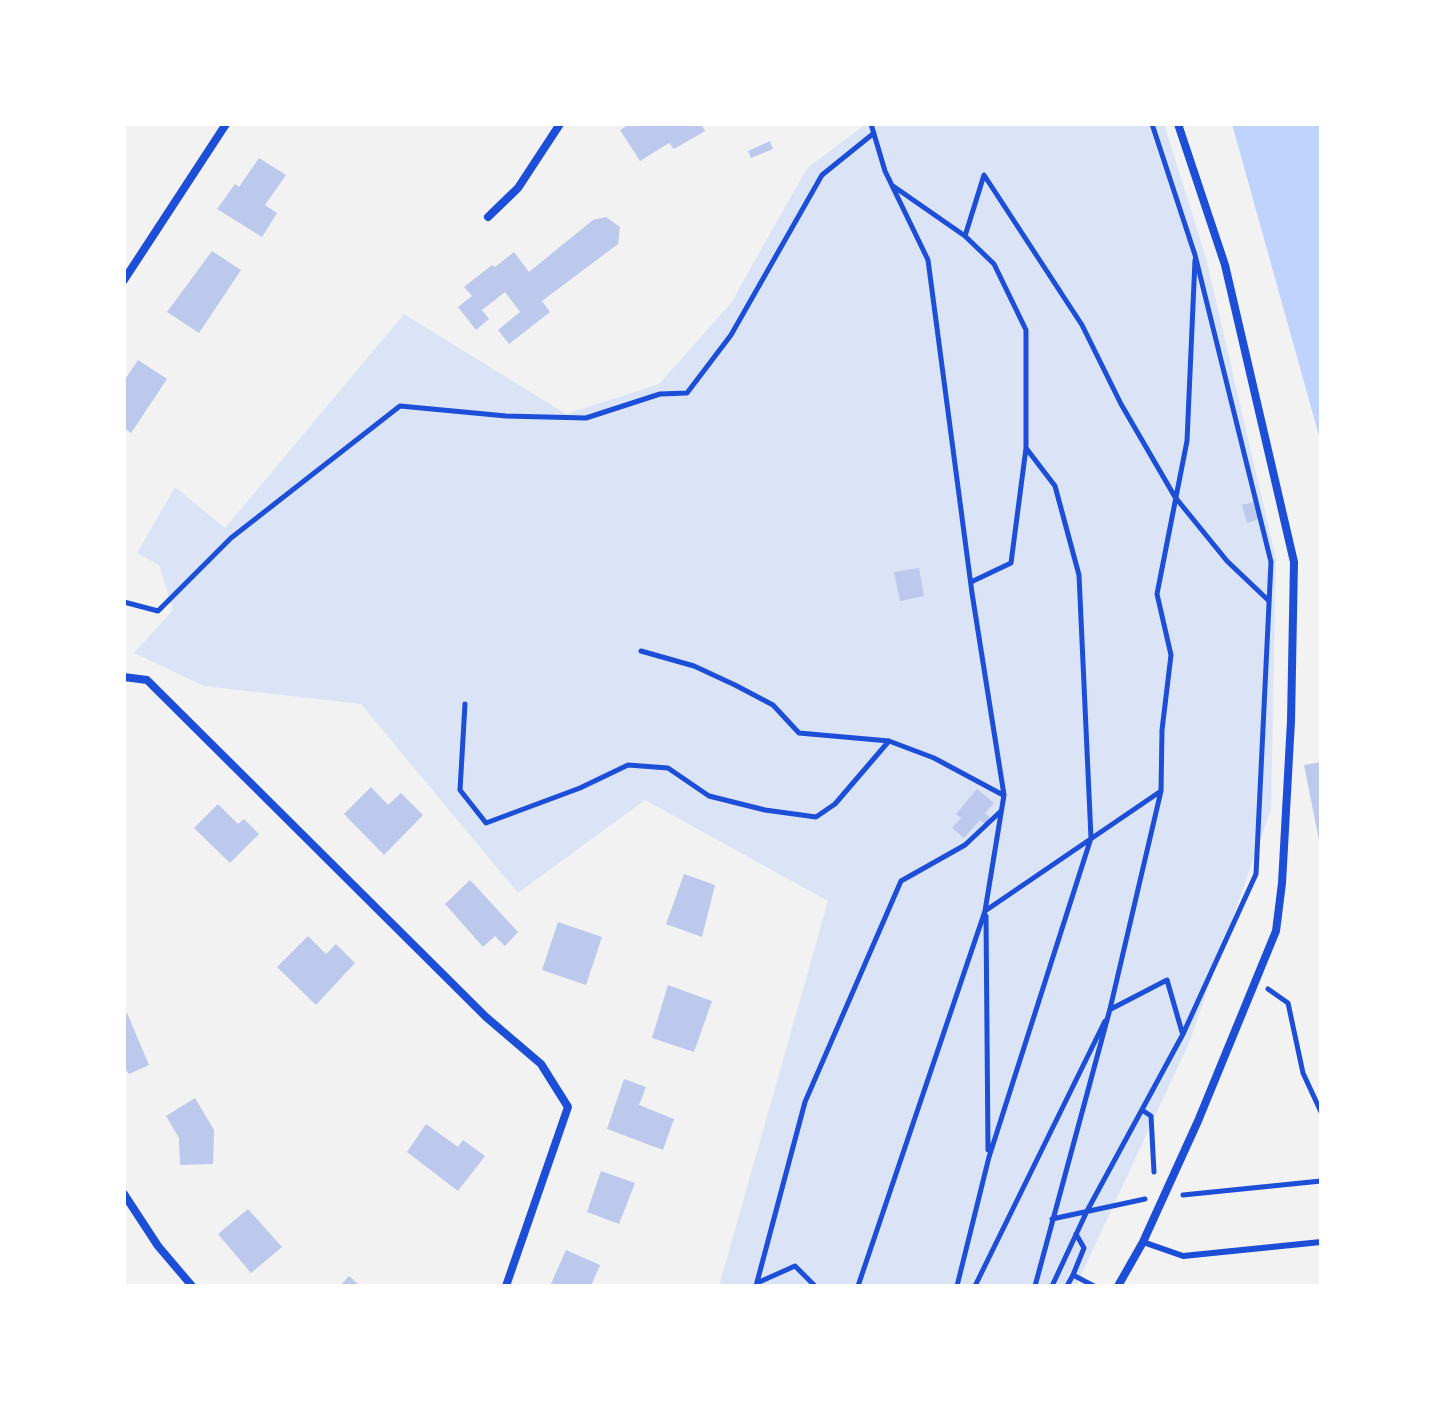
<!DOCTYPE html>
<style>
body{margin:0}
#map{position:relative;width:1445px;height:1410px;overflow:hidden;background:#f2f2f2;font-family:"Space Grotesk",sans-serif}
canvas{display:block}
.frame{position:absolute;inset:0;border:126px solid #fff;pointer-events:none}
</style>
<div id="map">
<canvas width="1445" height="1410"></canvas>
<div class="frame"></div>
</div>
<script>
const c = document.querySelector('canvas').getContext('2d');
c.lineJoin = 'round';
function fillPath(path, color) {
  c.fillStyle = color;
  c.fill(path, 'evenodd');
}
function shape(rows) {
  const path = new Path2D();
  for (const r of rows) {
    path.moveTo(r[0], r[1]);
    for (let i = 2; i < r.length; i += 2) path.lineTo(r[i], r[i + 1]);
  }
  return path;
}
function trace(path, color, width, dash) {
  c.strokeStyle = color;
  c.lineWidth = width;
  c.lineCap = dash ? 'butt' : 'round';
  c.setLineDash(dash || []);
  c.stroke(path);
}
const green = shape([
 [866,124,1164,124,1206,258,1276,559,1271,809,1189,1043,1076,1286,719,1286,828,901,645,800,518,893,361,704,204,686,134,653,173,610,159,565,137,553,175,487,225,528,404,314,566,414,659,384,731,303,807,168]
]);
const water = shape([
 [1232,124,1321,124,1321,443]
]);
const building = shape([
 [630,124,701,124,705,131,674,149,669,143,640,161,620,130],
 [770,141,773,149,751,158,748,151],
 [259,158,286,175,265,205,277,213,262,237,217,209,235,184,239,187],
 [606,217,620,227,618,244,542,301,550,312,509,344,498,330,520,312,505,292,482,310,489,319,476,330,458,307,472,296,464,287,492,265,495,267,514,252,529,272,593,220],
 [212,251,241,270,199,333,167,312],
 [138,360,167,379,131,433,124,428,124,381],
 [1254,502,1259,519,1247,523,1242,505],
 [919,568,924,596,900,601,894,572],
 [1321,762,1321,845,1320,845,1304,765],
 [371,787,388,805,401,793,423,815,384,855,344,814],
 [977,789,994,803,985,813,990,818,985,824,980,820,964,838,952,828,961,818,956,814],
 [218,804,238,824,244,819,259,834,230,863,194,828],
 [684,874,715,885,702,937,666,924],
 [470,880,518,932,505,946,495,936,483,947,445,904],
 [558,922,602,937,586,985,542,970],
 [308,936,326,954,336,944,355,963,316,1005,277,967],
 [668,985,712,1001,694,1052,652,1038],
 [127,1013,149,1065,129,1074,124,1067,124,1015],
 [624,1079,646,1087,639,1105,674,1119,663,1150,607,1129],
 [195,1098,214,1130,213,1164,180,1165,179,1138,166,1116],
 [426,1124,458,1147,463,1140,485,1156,458,1191,407,1152],
 [601,1171,635,1183,619,1224,587,1212],
 [248,1209,282,1247,251,1273,218,1234],
 [566,1250,600,1265,591,1286,550,1286],
 [349,1276,360,1286,340,1286]
]);
const path = shape([
 [871,124,885,171,928,260,972,593,1004,795,985,911,1161,791],
 [893,186,965,236,994,264,1026,330,1026,448],
 [965,236,984,175,1082,325,1121,404,1175,497,1227,561,1269,601],
 [124,602,158,611,231,538,400,406,506,416,586,418,660,394,687,393,731,335,822,175,874,133],
 [641,651,694,666,735,685,773,705,799,733,889,741,934,758,1003,795],
 [465,704,460,790,486,823,580,788,628,765,668,768,709,796,765,810,816,817,835,804,889,741],
 [986,916,988,1150],
 [1268,989,1288,1003,1303,1073,1321,1112],
 [1111,1009,1167,980,1182,1032],
 [1142,1110,1151,1116,1154,1172],
 [1183,1195,1321,1181],
 [1052,1219,1145,1199],
 [1073,1275,1084,1248,1076,1234],
 [757,1283,795,1266,815,1286],
 [756,1286,805,1102,901,881,965,845,1001,811],
 [858,1286,985,911],
 [957,1286,989,1157,1091,838,1079,575,1055,486,1026,448,1011,563,971,582],
 [975,1286,1105,1021],
 [1035,1286,1110,1009,1161,791,1162,730,1171,655,1157,594,1187,441,1195,260],
 [1052,1286,1087,1211,1183,1034,1256,874,1271,562,1195,255,1152,124],
 [1067,1286,1073,1275,1094,1286]
]);
const service = shape([
 [1143,1242,1183,1256,1321,1242]
]);
const minor = shape([
 [488,217,518,188,560,124],
 [124,280,226,124],
 [124,677,147,680,486,1017,541,1064,568,1107,506,1286],
 [124,1194,158,1246,192,1286],
 [1118,1286,1143,1242,1198,1121,1276,931,1282,883,1291,721,1294,562,1225,265,1178,124]
]);
fillPath(green, '#dbe4f7');
fillPath(water, '#bfd3fe');
fillPath(building, '#bdc9ec');
trace(path, '#1d4ed8', 5);
trace(service, '#1d4ed8', 6);
trace(minor, '#1d4ed8', 8);
</script>
